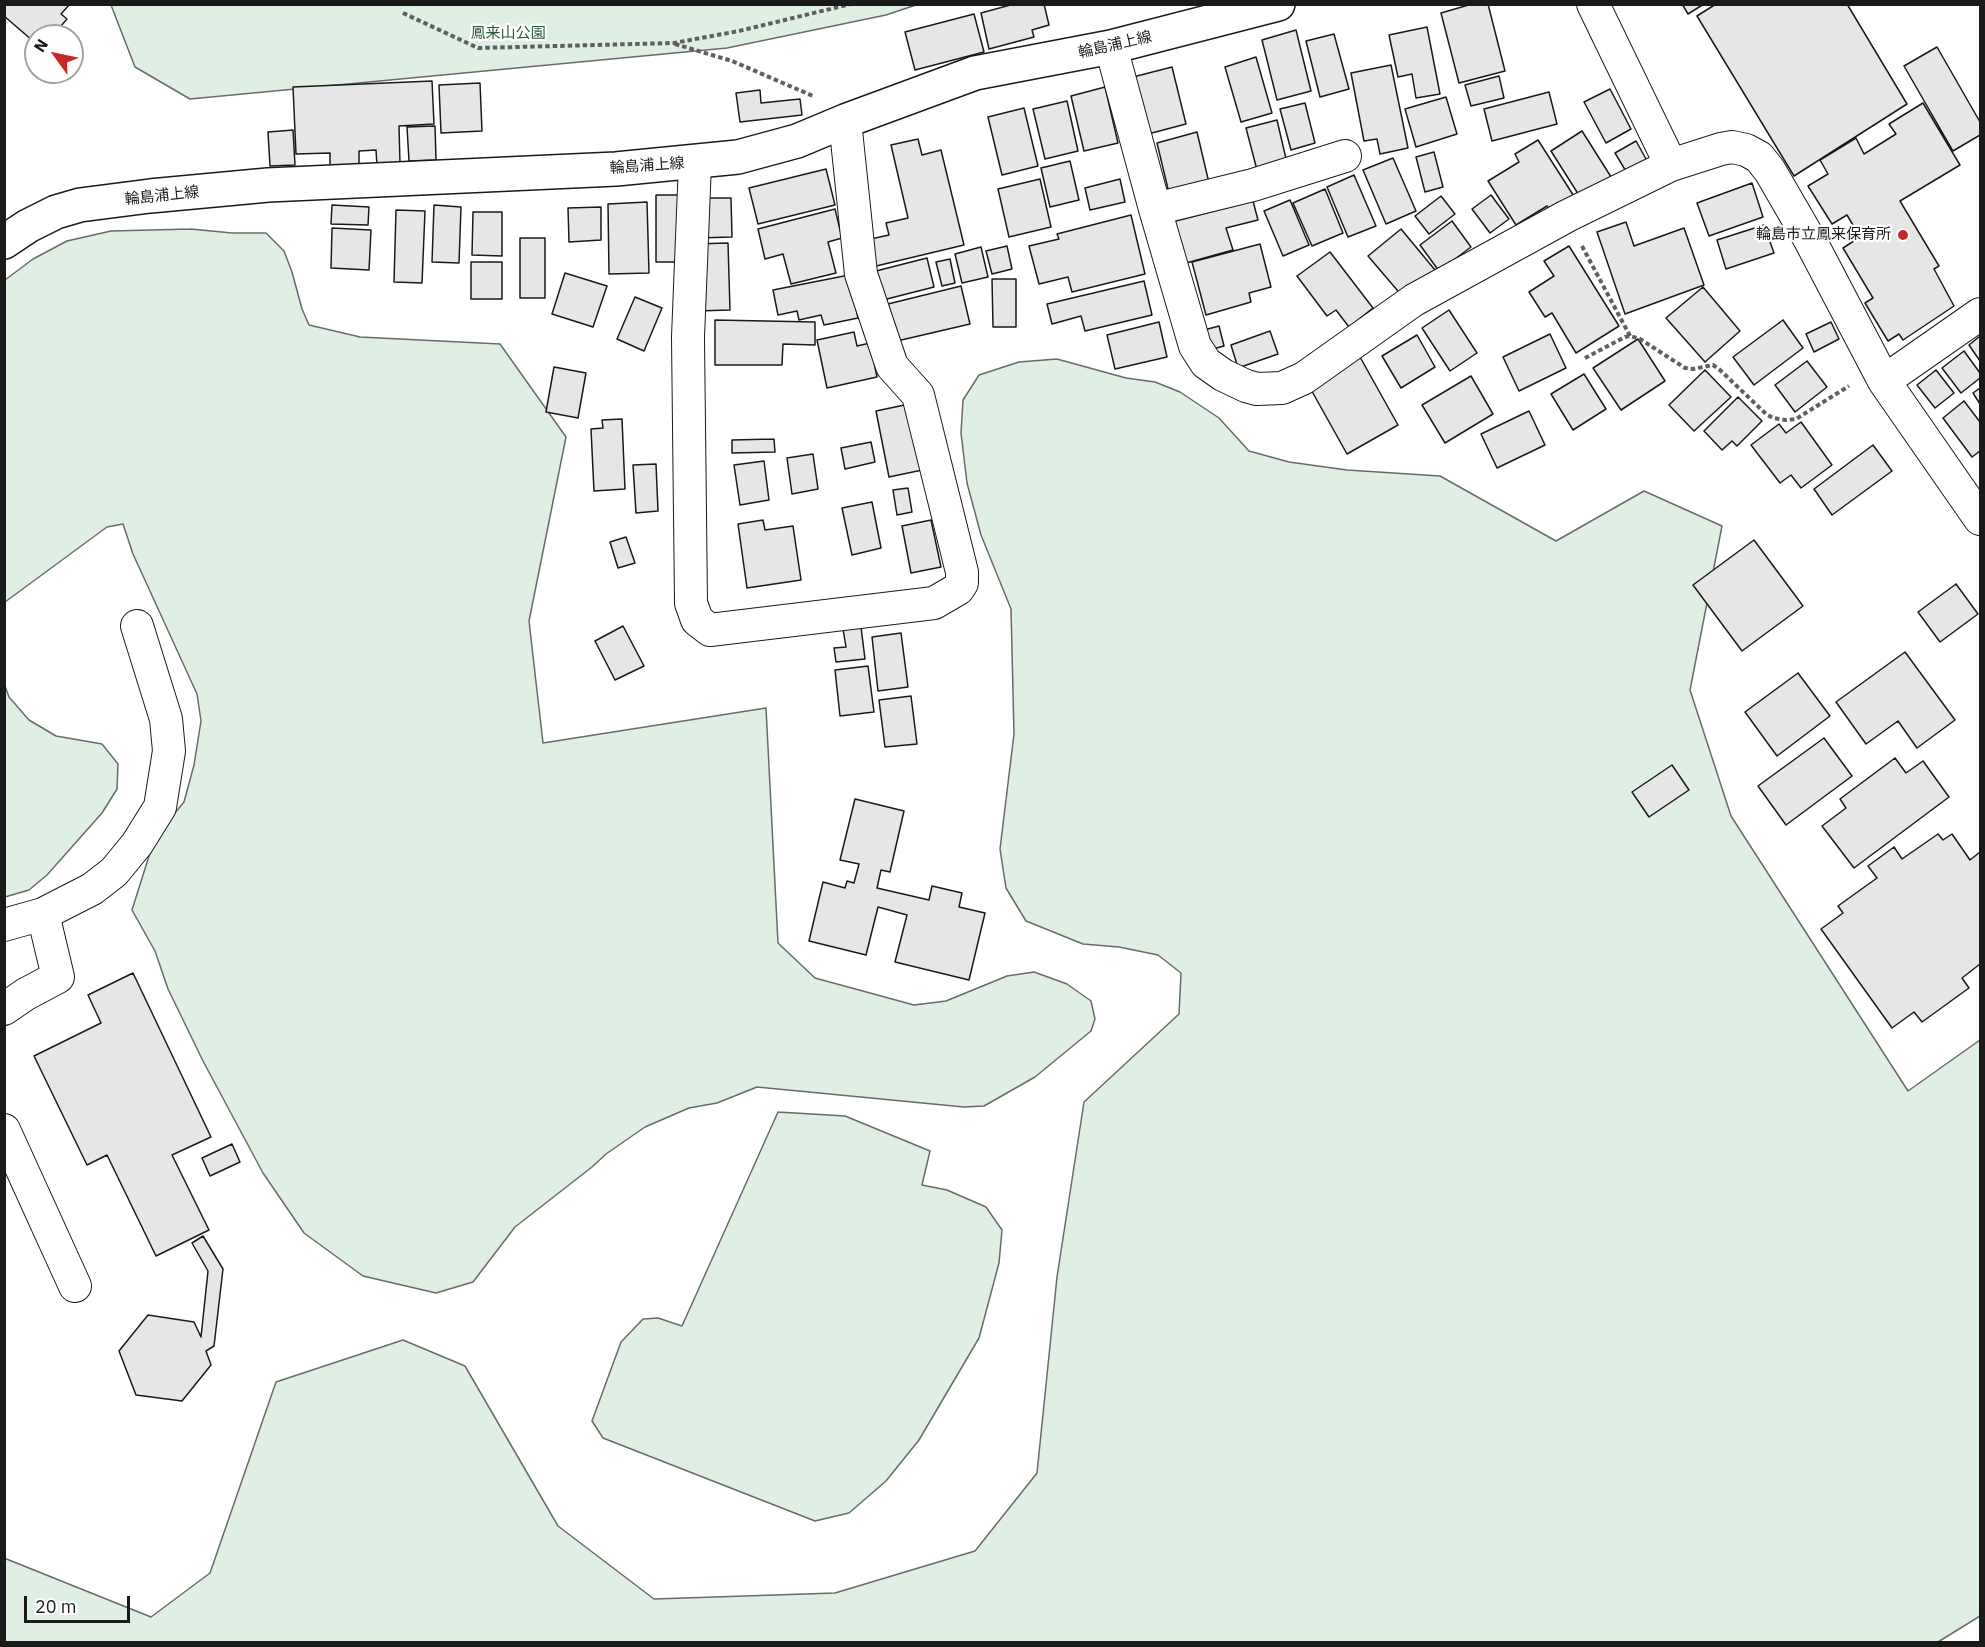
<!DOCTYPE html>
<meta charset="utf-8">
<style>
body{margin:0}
#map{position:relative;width:1985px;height:1647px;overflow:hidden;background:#fff;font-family:"IBM Plex Sans",sans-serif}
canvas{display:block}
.frame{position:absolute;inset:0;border:6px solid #1a1a1a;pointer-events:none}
.north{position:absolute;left:24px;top:24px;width:60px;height:60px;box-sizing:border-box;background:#fff;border:2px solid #a3a3a3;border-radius:50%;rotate:303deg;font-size:16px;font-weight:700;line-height:24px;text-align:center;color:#1a1a1a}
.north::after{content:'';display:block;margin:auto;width:21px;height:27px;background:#c62828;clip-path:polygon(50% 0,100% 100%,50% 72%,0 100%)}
.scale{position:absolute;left:24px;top:1596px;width:106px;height:27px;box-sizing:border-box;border:3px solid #1a1a1a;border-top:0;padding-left:8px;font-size:18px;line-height:21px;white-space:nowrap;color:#1a1a1a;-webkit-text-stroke:4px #fff;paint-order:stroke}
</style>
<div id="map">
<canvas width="1985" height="1647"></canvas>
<div class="frame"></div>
<div class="north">N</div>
<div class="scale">20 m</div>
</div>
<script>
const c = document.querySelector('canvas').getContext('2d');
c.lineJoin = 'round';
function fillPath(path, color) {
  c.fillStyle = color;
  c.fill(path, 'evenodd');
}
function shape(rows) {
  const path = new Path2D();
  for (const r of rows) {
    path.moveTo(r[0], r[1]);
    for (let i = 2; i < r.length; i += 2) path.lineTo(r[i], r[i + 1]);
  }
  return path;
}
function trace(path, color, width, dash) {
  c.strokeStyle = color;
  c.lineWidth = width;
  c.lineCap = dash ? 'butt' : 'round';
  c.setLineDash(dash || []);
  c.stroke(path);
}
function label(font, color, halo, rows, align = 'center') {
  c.font = font + ' "IBM Plex Sans","Noto Sans JP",sans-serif';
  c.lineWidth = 4.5;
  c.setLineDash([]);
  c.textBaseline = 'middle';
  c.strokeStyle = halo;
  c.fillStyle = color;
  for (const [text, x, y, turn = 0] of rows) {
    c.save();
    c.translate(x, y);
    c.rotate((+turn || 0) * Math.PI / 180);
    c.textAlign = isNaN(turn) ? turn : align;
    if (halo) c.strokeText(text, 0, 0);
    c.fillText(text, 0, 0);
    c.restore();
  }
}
const green = shape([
 [111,5,916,5,886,15,727,48,190,99,135,67,111,5],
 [191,229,232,233,266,233,284,251,292,272,302,309,309,325,360,337,500,344,566,437,529,621,543,743,766,708,778,943,815,978,914,1005,946,1001,1007,976,1034,972,1067,984,1091,1001,1095,1019,1091,1031,1035,1077,984,1106,964,1107,757,1087,717,1103,689,1108,645,1127,606,1154,592,1167,515,1227,473,1282,436,1293,363,1276,304,1233,263,1173,203,1061,168,989,155,951,132,910,155,837,184,802,194,765,201,721,197,694,133,554,123,524,107,527,5,602,5,280,33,259,67,241,111,231,191,229],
 [1057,359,1126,378,1155,382,1180,392,1219,418,1249,451,1289,462,1347,470,1440,476,1556,541,1644,491,1722,526,1690,690,1731,816,1908,1091,1980,1040,1980,1616,1938,1642,5,1642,4,1558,151,1617,210,1573,276,1382,403,1340,465,1366,558,1526,654,1599,835,1593,975,1551,1037,1473,1057,1277,1084,1102,1179,1014,1181,973,1158,955,1119,947,1083,944,1026,921,1006,888,1000,849,1014,734,1011,609,981,535,967,483,961,433,963,400,979,375,1019,362,1057,359],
 [5,686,9,697,29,720,56,736,102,744,118,764,117,789,102,813,47,875,29,890,5,897,5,686],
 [778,1112,845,1116,930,1151,922,1185,947,1190,986,1207,1002,1230,999,1263,979,1338,919,1440,886,1481,849,1513,815,1521,603,1438,592,1421,621,1342,643,1319,658,1318,682,1326,778,1112]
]);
const building = shape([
 [4,4,70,4,61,14,67,19,54,34,46,26,33,41,4,16,4,4],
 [1014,4,1044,4,1049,25,1032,30,1034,37,989,49,981,13,1014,4],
 [1472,4,1488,4,1505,71,1459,83,1441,13,1472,4],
 [1682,4,1704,4,1688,14,1682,4],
 [1716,4,1847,4,1907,104,1794,176,1697,16,1716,4],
 [974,14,984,52,915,70,905,32,974,14],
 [1427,27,1440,94,1416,98,1412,74,1398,77,1389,35,1427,27],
 [1296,30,1311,91,1277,100,1262,40,1296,30],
 [1334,34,1349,89,1320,97,1306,41,1334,34],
 [1937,47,1980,122,1980,135,1953,151,1904,66,1937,47],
 [1256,57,1272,113,1241,122,1225,67,1256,57],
 [1391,65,1408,148,1380,154,1377,139,1364,141,1351,73,1391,65],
 [1172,67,1186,124,1148,134,1133,77,1172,67],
 [1499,76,1504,98,1471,106,1465,85,1499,76],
 [432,81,434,124,399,126,400,164,377,166,376,150,359,151,359,166,330,167,330,153,296,154,293,87,432,81],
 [480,83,482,131,441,133,439,85,480,83],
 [1105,87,1118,143,1084,151,1071,96,1105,87],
 [1610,89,1631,129,1606,143,1584,102,1610,89],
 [760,90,761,103,800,99,802,115,740,122,736,93,760,90],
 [1549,92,1557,124,1492,141,1484,109,1549,92],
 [1446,97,1457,134,1416,147,1405,109,1446,97],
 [1067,101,1078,151,1045,159,1033,109,1067,101],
 [1305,103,1315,143,1291,150,1280,109,1305,103],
 [1923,103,1960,165,1900,201,1939,266,1934,269,1954,306,1903,340,1899,334,1888,341,1865,303,1873,298,1843,248,1860,237,1847,215,1832,224,1808,186,1828,174,1820,160,1856,138,1864,154,1896,134,1889,124,1923,103],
 [1024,108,1038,166,1002,175,988,117,1024,108],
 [1277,120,1287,163,1257,170,1246,128,1277,120],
 [435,126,436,160,409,161,407,127,435,126],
 [293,130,295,165,270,166,268,132,293,130],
 [1582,131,1613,180,1582,200,1551,151,1582,131],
 [1197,132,1209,183,1169,193,1157,143,1197,132],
 [918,139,922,155,941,150,964,245,872,267,866,240,889,235,886,223,908,218,891,145,918,139],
 [1538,140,1577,201,1553,216,1547,206,1516,225,1488,181,1519,162,1515,154,1538,140],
 [1636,141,1650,166,1630,178,1615,153,1636,141],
 [1434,152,1443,187,1425,192,1416,157,1434,152],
 [1393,158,1416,211,1386,224,1363,170,1393,158],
 [1070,161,1079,200,1050,207,1041,168,1070,161],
 [826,169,835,205,758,224,749,188,826,169],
 [1354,175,1376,226,1348,237,1327,187,1354,175],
 [1040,179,1051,227,1009,237,998,189,1040,179],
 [1120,179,1125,202,1090,210,1085,188,1120,179],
 [1752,183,1763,217,1709,236,1697,203,1752,183],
 [1325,189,1343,233,1312,246,1293,203,1325,189],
 [656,195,688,195,688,262,656,262,656,195],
 [1491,195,1509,219,1490,233,1472,209,1491,195],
 [1441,196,1455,214,1429,234,1415,216,1441,196],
 [698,198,731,198,732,237,698,238,698,198],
 [1290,200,1309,245,1283,256,1264,211,1290,200],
 [1253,201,1258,220,1226,228,1233,250,1179,265,1168,223,1253,201],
 [647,202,649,273,609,274,608,204,647,202],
 [332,205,369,207,368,225,331,224,332,205],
 [434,205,461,207,459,263,432,262,434,205],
 [601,207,601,240,569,242,568,208,601,207],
 [835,209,842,238,828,242,836,273,791,284,783,254,765,259,758,229,835,209],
 [396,210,425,211,422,283,394,282,396,210],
 [473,212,502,212,502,256,472,255,473,212],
 [1131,215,1145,274,1072,292,1068,277,1039,284,1029,246,1059,239,1057,234,1131,215],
 [1452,221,1471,247,1439,271,1420,245,1452,221],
 [1626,222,1634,246,1684,228,1704,285,1625,314,1597,232,1626,222],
 [1764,225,1774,253,1726,269,1717,240,1764,225],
 [332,228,371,230,369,270,331,268,332,228],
 [1401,229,1435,270,1403,297,1368,256,1401,229],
 [520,238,545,238,545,298,520,298,520,238],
 [728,243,730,310,696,311,694,244,728,243],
 [1260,244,1271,287,1249,293,1251,302,1206,315,1192,262,1260,244],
 [1007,246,1012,269,992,274,986,251,1007,246],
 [1569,246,1619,326,1576,353,1552,313,1545,317,1529,292,1554,276,1544,261,1569,246],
 [981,247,988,277,962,283,955,254,981,247],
 [1330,252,1373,308,1349,327,1336,310,1327,316,1297,276,1330,252],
 [927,258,934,287,883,300,876,271,927,258],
 [950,259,955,283,942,286,936,262,950,259],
 [471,262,502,262,502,299,471,299,471,262],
 [565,273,607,286,593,327,552,314,565,273],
 [849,275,858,318,824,325,821,315,799,320,797,311,778,315,773,290,849,275],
 [992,279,1016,279,1016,327,993,327,992,279],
 [1144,281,1152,315,1085,331,1081,316,1052,324,1047,304,1144,281],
 [961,286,970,324,897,341,888,304,961,286],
 [1703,287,1740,331,1705,362,1666,318,1703,287],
 [635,297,662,308,644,351,617,339,635,297],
 [1449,310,1477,353,1450,371,1422,328,1449,310],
 [715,320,815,322,815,345,783,344,782,365,715,365,715,320],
 [1783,320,1803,348,1754,385,1733,357,1783,320],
 [1159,322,1167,357,1115,369,1107,335,1159,322],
 [1831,322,1839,339,1814,352,1806,334,1831,322],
 [1219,326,1224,346,1209,350,1204,330,1219,326],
 [1270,331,1278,354,1238,368,1231,345,1270,331],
 [854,332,857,346,870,343,877,377,827,388,817,340,854,332],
 [1550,334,1566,368,1519,391,1503,357,1550,334],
 [1417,335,1435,367,1401,388,1382,356,1417,335],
 [1980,336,1980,361,1969,345,1980,336],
 [1638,339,1665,381,1621,410,1593,368,1638,339],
 [1964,351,1980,373,1980,378,1961,393,1942,368,1964,351],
 [1360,357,1398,425,1347,454,1309,386,1360,357],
 [1807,361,1827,387,1795,412,1775,385,1807,361],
 [554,367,586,373,578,418,546,412,554,367],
 [1705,370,1731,397,1694,431,1669,405,1705,370],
 [1936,370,1954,393,1935,408,1917,385,1936,370],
 [1584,374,1606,409,1573,430,1551,394,1584,374],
 [1471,376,1493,414,1445,443,1422,405,1471,376],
 [1980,388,1980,404,1973,393,1980,388],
 [1738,397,1762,421,1737,446,1732,441,1722,450,1704,431,1738,397],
 [1964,401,1980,422,1980,451,1972,457,1943,418,1964,401],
 [914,403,927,469,889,477,876,411,914,403],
 [1529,411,1545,445,1497,468,1481,434,1529,411],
 [622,419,625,489,594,491,591,429,603,428,602,420,622,419],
 [1801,422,1832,465,1801,488,1791,475,1780,483,1751,445,1779,424,1786,433,1801,422],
 [774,439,775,452,732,453,732,440,774,439],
 [871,442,875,462,845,469,841,448,871,442],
 [1873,445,1892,471,1832,515,1814,489,1873,445],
 [813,454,818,489,792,494,787,458,813,454],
 [764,461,769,500,740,505,734,465,764,461],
 [656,464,658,511,636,513,633,465,656,464],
 [908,488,912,512,897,515,893,490,908,488],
 [872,502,881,548,852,555,842,508,872,502],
 [763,520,765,530,793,526,801,580,747,588,738,524,763,520],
 [931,520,941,567,911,573,902,526,931,520],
 [626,537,635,563,618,568,610,542,626,537],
 [1754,540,1803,606,1742,651,1693,585,1754,540],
 [1956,584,1978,614,1940,642,1918,612,1956,584],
 [623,626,644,666,615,680,595,641,623,626],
 [861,627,865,659,836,662,834,648,846,647,843,629,861,627],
 [901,633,908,687,878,691,872,637,901,633],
 [1905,652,1955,720,1917,748,1898,721,1866,744,1836,702,1905,652],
 [868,666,874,712,840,716,835,670,868,666],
 [1798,673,1830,716,1777,756,1745,712,1798,673],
 [911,696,917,744,885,747,879,700,911,696],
 [1824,738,1852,776,1786,825,1758,786,1824,738],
 [1895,758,1906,773,1923,761,1949,797,1854,868,1822,826,1846,808,1840,799,1895,758],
 [1672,765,1689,790,1649,817,1632,792,1672,765],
 [855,799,904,811,890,872,881,870,877,888,929,900,932,886,962,893,959,907,985,913,969,980,895,962,907,915,878,907,866,955,809,941,823,882,845,888,847,881,854,883,859,864,840,860,855,799],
 [1938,834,1943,840,1952,834,1970,860,1980,852,1980,964,1962,978,1969,988,1922,1022,1914,1012,1892,1028,1821,929,1843,913,1838,906,1877,878,1868,866,1894,847,1902,859,1938,834],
 [133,973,211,1137,172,1155,209,1230,156,1256,107,1155,87,1165,34,1056,101,1023,88,995,133,973],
 [232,1144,240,1162,210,1176,202,1158,232,1144],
 [203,1236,223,1269,214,1346,206,1351,211,1365,182,1401,136,1395,119,1351,148,1315,194,1322,201,1337,208,1271,192,1243,203,1236]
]);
const path = shape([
 [403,13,478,48,674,43,739,31,851,4],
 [675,44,732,61,813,96],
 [1582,246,1630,336],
 [1585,358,1625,337,1630,336,1640,339,1685,368,1693,369,1713,365,1720,370,1766,414,1773,418,1786,420,1796,419,1849,386]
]);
const minor = shape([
 [1593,4,1671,165],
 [1111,47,1155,209,1195,346,1206,363,1223,375,1246,386,1257,389,1282,388,1304,378,1414,300,1567,216,1671,165,1721,149,1732,147,1746,150,1759,157,1770,171,1810,240,1884,381,1980,519],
 [695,163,688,337,691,603,697,620,710,630,934,603,958,589,962,583,962,572,918,395,892,366,861,274,845,121],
 [1155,209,1253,185,1345,156],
 [1884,381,1980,314],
 [4,925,43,914,92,889,114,872,137,844,160,807,169,751,166,719,137,626],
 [4,1009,26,994,58,977,43,914],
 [4,1130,75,1286]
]);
const primary = shape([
 [4,242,28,226,56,212,80,205,150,196,268,185,616,169,738,157,797,141,845,121,975,73,1111,47,1278,4]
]);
const markers = [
 [1903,235,6,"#c62828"]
];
const parkNames = [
 ["鳳来山公園",508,34]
];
const streetNames = [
 ["輪島浦上線",1115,45,-13],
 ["輪島浦上線",647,166,-4],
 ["輪島浦上線",162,196,-6]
];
const poiNames = [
 ["輪島市立鳳来保育所",1891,235]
];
fillPath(green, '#e0efe3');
trace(green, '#6a6a6a', 1.5);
fillPath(building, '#e6e6e6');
trace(building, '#1a1a1a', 1.5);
trace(minor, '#1a1a1a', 34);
trace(primary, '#1a1a1a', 36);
trace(path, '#5f5f5f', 4, [4.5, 3]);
trace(minor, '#fff', 32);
trace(primary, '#fff', 33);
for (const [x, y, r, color] of markers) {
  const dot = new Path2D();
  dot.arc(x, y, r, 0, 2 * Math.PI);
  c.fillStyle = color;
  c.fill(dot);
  trace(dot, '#fff', 2);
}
label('15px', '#2b5a34', '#fff', parkNames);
label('15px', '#1a1a1a', '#fff', streetNames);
label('15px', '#1a1a1a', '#fff', poiNames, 'right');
</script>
